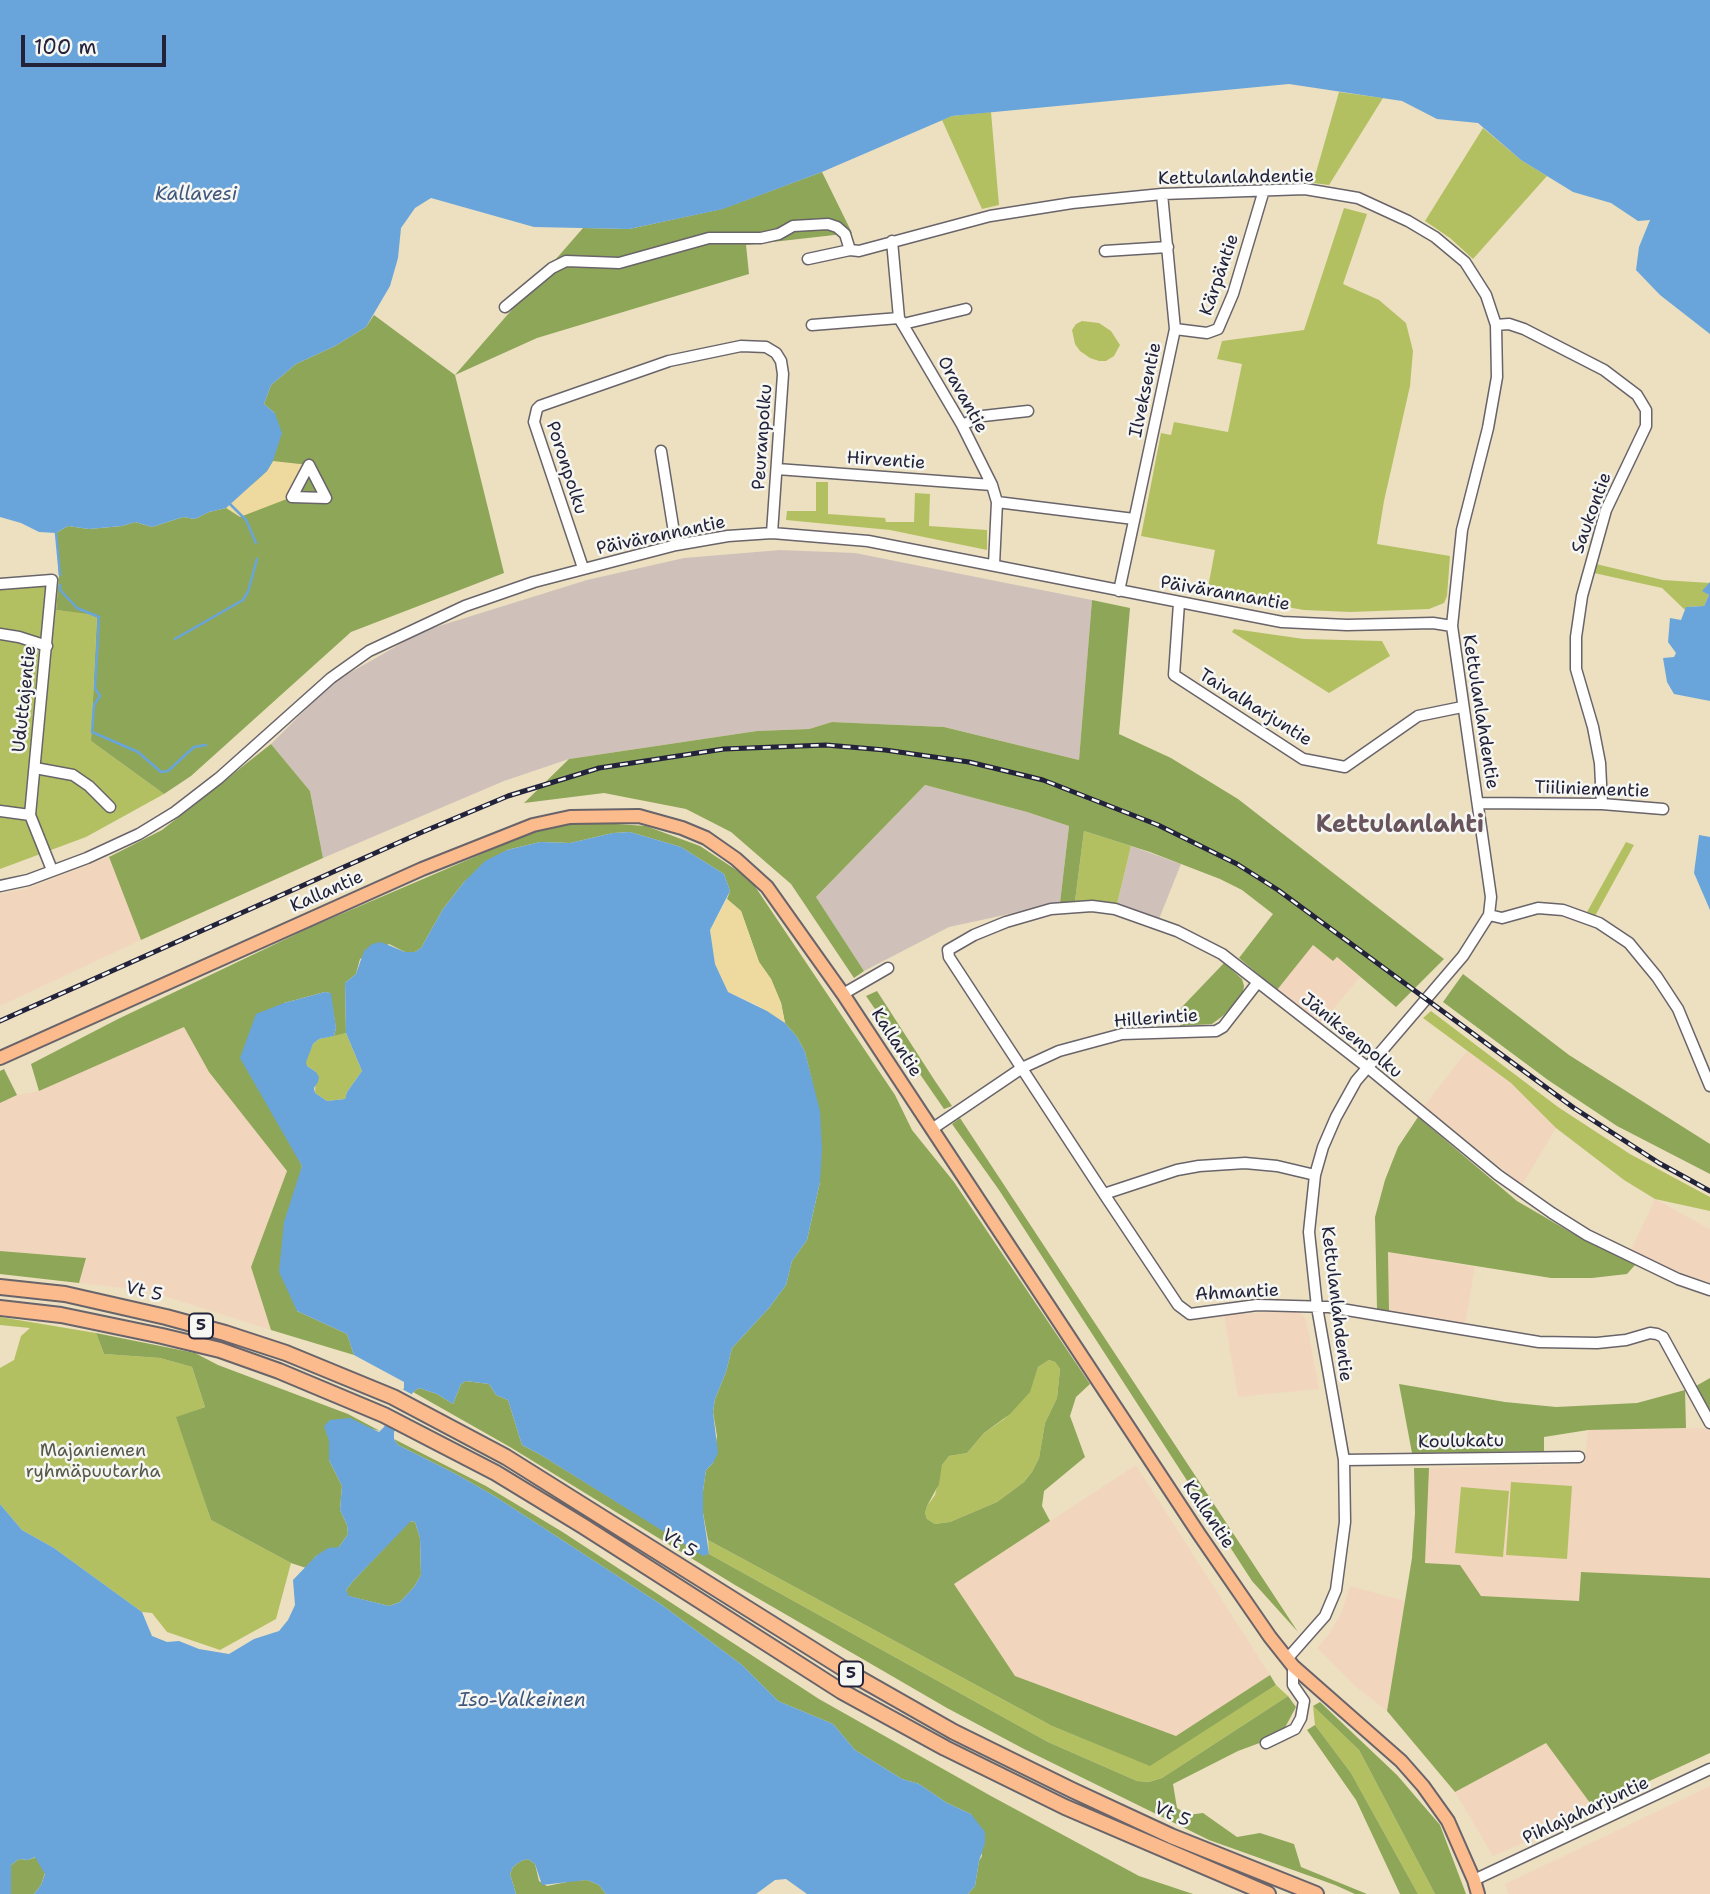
<!DOCTYPE html>
<meta charset="utf-8">
<style>
body{margin:0}
#map{position:relative;width:1710px;height:1894px;overflow:hidden;background:#ece0c1;font-family:"Shantell Sans",sans-serif}
canvas{display:block}
.scale{position:absolute;left:21px;top:35px;width:145px;height:32px;box-sizing:border-box;border:4px solid #22223b;border-top:0;padding-left:9px;font-size:21px;line-height:24px;white-space:nowrap;color:#22223b;-webkit-text-stroke:5px #f6f6f2;paint-order:stroke}
</style>
<div id="map">
<canvas width="1710" height="1894"></canvas>
<div class="scale">100 m</div>
</div>
<script>
const c = document.querySelector('canvas').getContext('2d');
c.lineJoin = 'round';
function fillPath(path, color) {
  c.fillStyle = color;
  c.fill(path, 'evenodd');
}
function shape(rows) {
  const path = new Path2D();
  for (const r of rows) {
    path.moveTo(r[0], r[1]);
    for (let i = 2; i < r.length; i += 2) path.lineTo(r[i], r[i + 1]);
  }
  return path;
}
function trace(path, color, width, dash) {
  c.strokeStyle = color;
  c.lineWidth = width;
  c.lineCap = dash ? 'butt' : 'round';
  c.setLineDash(dash || []);
  c.stroke(path);
}
function label(font, color, halo, rows, align = 'center') {
  c.font = font + ' "Shantell Sans",sans-serif';
  c.lineWidth = 5;
  c.setLineDash([]);
  c.textBaseline = 'middle';
  c.strokeStyle = halo;
  c.fillStyle = color;
  for (const [text, x, y, turn = 0] of rows) {
    c.save();
    c.translate(x, y);
    c.rotate((+turn || 0) * Math.PI / 180);
    c.textAlign = isNaN(turn) ? turn : align;
    if (halo) c.strokeText(text, 0, 0);
    c.fillText(text, 0, 0);
    c.restore();
  }
}
const built = shape([
 [109,857,141,940,0,1006,0,894,26,889],
 [1312,945,1333,960,1337,957,1360,977,1321,1024,1277,990],
 [184,1027,209,1072,287,1171,251,1267,271,1330,148,1291,79,1283,85,1258,0,1251,0,1103,17,1095,39,1091],
 [1467,1051,1511,1083,1556,1128,1522,1185,1424,1106],
 [1655,1199,1710,1229,1710,1283,1670,1269,1631,1250],
 [1388,1252,1475,1267,1465,1324,1389,1311],
 [1298,1310,1306,1319,1319,1389,1238,1397,1224,1315],
 [1710,1428,1710,1579,1581,1572,1579,1601,1481,1596,1460,1566,1425,1563,1429,1468,1584,1464,1588,1430],
 [1136,1465,1270,1675,1176,1736,1015,1676,954,1584],
 [1350,1586,1405,1601,1387,1711,1355,1686,1317,1648,1329,1634,1341,1614],
 [1546,1743,1593,1807,1595,1812,1493,1856,1455,1792],
 [1710,1786,1710,1894,1508,1894,1505,1884]
]);
const industrial = shape([
 [780,550,855,553,1092,600,1079,760,944,727,832,722,809,729,757,731,569,759,504,781,323,858,310,791,271,744,332,683,423,631,587,580,684,558],
 [925,785,1027,812,1069,826,1060,903,949,927,864,971,816,897],
 [1131,846,1181,864,1159,919,1117,904]
]);
const green = shape([
 [1339,92,1383,98,1329,185,1313,183],
 [991,112,999,205,982,209,942,120,952,116],
 [1483,128,1521,160,1547,176,1473,259,1450,238,1425,221],
 [1344,208,1367,214,1343,284,1379,300,1406,323,1413,351,1410,386,1384,501,1377,544,1450,556,1447,596,1444,603,1429,609,1351,612,1304,610,1207,593,1215,550,1141,536,1161,433,1171,435,1174,422,1228,432,1242,364,1217,359,1222,341,1304,330],
 [1082,321,1099,323,1111,331,1120,345,1114,356,1106,361,1099,361,1090,358,1080,351,1075,344,1072,330,1076,324],
 [816,482,828,482,828,514,885,518,886,522,914,522,915,493,930,494,929,526,987,530,987,550,890,530,786,520,787,511,816,511],
 [1596,564,1663,580,1710,583,1703,591,1709,595,1704,606,1687,607,1685,610,1662,588,1594,573],
 [45,577,59,578,56,610,97,614,91,741,164,794,86,837,0,869,0,580],
 [1234,629,1304,639,1382,641,1390,656,1329,693,1232,632],
 [1084,831,1131,846,1117,904,1075,901],
 [1626,842,1634,845,1595,916,1587,912],
 [1431,1011,1558,1107,1630,1154,1710,1197,1710,1211,1655,1199,1624,1180,1556,1128,1511,1083,1423,1018],
 [346,1033,362,1071,347,1092,345,1099,327,1101,315,1093,316,1072,307,1066,305,1062,313,1044,319,1039],
 [0,1317,96,1333,104,1354,160,1358,192,1367,205,1407,177,1417,211,1520,291,1563,276,1619,220,1650,167,1632,152,1613,142,1612,54,1548,22,1530,0,1504,0,1368,14,1360,21,1336,30,1328,0,1325],
 [1049,1360,1055,1362,1060,1369,1057,1398,1045,1423,1039,1458,1032,1472,1024,1482,997,1502,950,1522,935,1524,927,1519,925,1513,927,1506,935,1495,942,1465,949,1456,967,1453,984,1433,1004,1419,1029,1392,1038,1367],
 [1511,1482,1572,1486,1567,1559,1506,1555],
 [1461,1487,1509,1491,1503,1557,1455,1553],
 [708,1540,1052,1726,1150,1765,1276,1685,1288,1696,1162,1778,1149,1782,1137,1781,1048,1742,709,1554],
 [1313,1706,1359,1750,1435,1894,1418,1894,1351,1773,1315,1725]
]);
const forest = shape([
 [822,172,852,233,746,245,749,274,537,338,455,375,504,573,351,632,191,776,164,794,91,741,97,615,56,610,59,578,56,533,68,526,89,529,122,526,135,522,152,527,183,517,195,519,209,512,226,508,252,485,275,413,264,404,271,385,296,364,335,346,366,327,374,315,455,375,583,228,629,229,722,209],
 [1092,600,1130,608,1119,734,1171,758,1238,799,1444,959,1396,1007,1337,957,1333,961,1313,945,1277,990,1239,958,1273,914,1242,890,1220,879,1150,852,1084,831,1075,901,1060,903,1069,826,1027,812,925,785,816,897,864,971,854,978,791,884,731,832,686,809,604,793,524,803,569,759,757,731,809,729,832,722,944,727,1079,760],
 [271,744,310,791,323,858,141,940,109,857,162,830],
 [588,822,646,826,700,846,750,879,895,1095,912,1130,954,1182,1090,1384,1076,1397,1070,1416,1085,1457,1044,1491,1042,1506,1050,1521,954,1584,1015,1676,1176,1736,1270,1675,1276,1685,1150,1766,1052,1726,708,1540,703,1513,703,1491,706,1470,713,1463,717,1436,713,1412,715,1399,726,1372,732,1348,769,1308,786,1285,792,1261,807,1240,820,1182,812,1081,805,1052,797,1037,785,1023,781,1003,771,979,759,962,741,911,727,899,730,891,724,874,681,847,630,832,613,833,570,843,540,842,507,850,464,882,443,909,421,948,415,952,405,952,389,944,360,959,356,974,345,983,346,1033,334,1036,336,1028,330,993,325,992,284,1003,294,1150,302,1166,298,1184,297,1311,347,1334,354,1355,271,1330,251,1267,287,1171,209,1072,184,1027,39,1091,31,1064,118,1019,311,927,542,828],
 [1049,1360,1055,1362,1060,1369,1057,1398,1045,1423,1039,1458,1032,1472,1024,1482,997,1502,950,1522,935,1524,927,1519,925,1513,927,1506,939,1484,942,1465,949,1456,967,1453,984,1433,1010,1414,1030,1392,1038,1367],
 [1224,963,1242,979,1244,986,1243,993,1224,1015,1212,1024,1180,1026,1180,1009],
 [1463,974,1569,1055,1710,1144,1710,1174,1617,1126,1548,1080,1443,1002],
 [877,991,935,1081,952,1106,944,1109,866,996],
 [4,1069,17,1095,0,1103,0,1071],
 [1418,1117,1517,1201,1572,1233,1635,1265,1627,1274,1592,1278,1551,1278,1388,1252,1389,1311,1377,1309,1375,1217,1385,1180,1398,1147],
 [960,1118,1133,1381,1298,1632,1252,1581,999,1190,952,1124],
 [0,1251,86,1258,79,1283,0,1274],
 [96,1333,195,1353,218,1365,348,1414,380,1431,372,1429,329,1441,329,1460,342,1486,340,1510,347,1525,348,1534,339,1547,316,1556,306,1568,291,1563,211,1520,176,1417,205,1407,192,1367,160,1358,104,1354],
 [1710,1378,1710,1410,1696,1386],
 [466,1381,489,1384,496,1395,508,1400,522,1445,541,1455,703,1555,709,1554,1048,1742,1137,1781,1149,1782,1162,1778,1288,1696,1296,1707,1281,1735,1238,1751,1173,1784,1177,1808,1188,1815,1203,1813,1237,1837,1260,1833,1294,1844,1301,1867,1367,1894,1355,1894,1335,1885,1209,1840,1024,1749,947,1708,735,1585,510,1447,413,1392,419,1388,437,1394,453,1404,461,1384],
 [1399,1384,1505,1402,1556,1407,1637,1403,1685,1390,1686,1428,1588,1430,1544,1437,1544,1451,1412,1453],
 [394,1439,486,1486,561,1531,819,1699,991,1796,1139,1876,1193,1894,968,1894,975,1886,979,1861,982,1856,971,1814,947,1803,919,1784,902,1779,855,1750,833,1724,778,1701,742,1665,662,1605,496,1497,456,1474,398,1445],
 [1414,1468,1429,1468,1425,1563,1460,1565,1481,1596,1579,1601,1581,1572,1710,1578,1710,1753,1593,1807,1546,1743,1455,1792,1387,1711,1412,1558,1415,1513],
 [410,1521,415,1522,420,1538,421,1575,414,1587,400,1602,389,1606,348,1596,346,1590,354,1580],
 [1320,1702,1397,1775,1440,1825,1466,1894,1435,1894,1359,1750,1313,1706],
 [1315,1725,1351,1773,1418,1894,1400,1894,1356,1800,1307,1730],
 [36,1857,45,1873,41,1885,34,1894,11,1894,11,1865,19,1859,28,1860],
 [528,1859,535,1864,539,1881,547,1886,572,1881,587,1880,599,1885,606,1894,516,1894,510,1874,513,1867,521,1861]
]);
const sand = shape([
 [273,461,309,465,292,497,240,517,226,508,267,471],
 [727,899,741,911,759,962,771,979,781,1003,785,1023,755,1004,728,992,715,964,710,930]
]);
const water = shape([
 [0,0,1710,0,1710,334,1660,295,1636,270,1639,247,1650,220,1638,221,1611,203,1573,192,1521,160,1478,123,1437,119,1402,101,1289,84,952,116,822,172,723,209,629,229,534,227,431,198,415,208,401,228,398,258,390,286,366,327,335,346,296,364,271,385,264,404,275,413,282,433,273,461,267,471,226,508,209,512,195,519,183,517,152,527,135,522,122,526,89,529,68,526,56,533,39,532,21,523,0,517],
 [1710,582,1710,701,1674,694,1667,682,1663,658,1674,657,1676,653,1668,642,1670,618,1681,620,1686,607,1704,606,1709,595,1702,591],
 [630,832,681,847,724,874,730,891,710,930,715,964,728,992,767,1011,785,1023,797,1037,805,1052,820,1111,822,1150,820,1182,807,1240,792,1261,786,1285,769,1308,732,1348,726,1372,715,1399,713,1412,718,1453,713,1463,706,1470,703,1491,703,1513,709,1554,703,1556,541,1455,522,1445,508,1400,496,1395,489,1384,466,1381,461,1384,453,1404,437,1394,419,1388,413,1392,394,1432,394,1439,398,1445,456,1474,496,1497,662,1605,742,1665,778,1701,833,1724,855,1750,902,1779,919,1784,947,1803,971,1814,985,1832,985,1843,979,1861,975,1886,968,1894,807,1894,786,1879,775,1880,756,1894,606,1894,599,1885,587,1880,542,1885,535,1864,528,1859,521,1861,513,1867,510,1874,516,1894,34,1894,41,1885,45,1874,35,1857,28,1860,19,1859,11,1865,11,1894,0,1894,0,1504,22,1530,54,1548,142,1612,152,1636,167,1642,179,1641,199,1649,229,1654,254,1639,279,1631,288,1620,295,1605,293,1580,316,1556,328,1548,339,1547,348,1534,347,1525,340,1510,342,1486,329,1460,329,1441,324,1426,330,1420,350,1418,379,1432,384,1427,404,1388,404,1382,354,1355,347,1334,297,1311,279,1272,284,1222,302,1166,240,1058,256,1014,284,1003,325,992,331,993,336,1028,334,1036,319,1039,313,1044,306,1062,307,1066,316,1072,319,1077,318,1082,314,1088,315,1093,327,1101,345,1099,347,1092,362,1071,346,1033,345,983,356,974,364,951,372,944,381,942,405,952,415,952,421,948,443,909,464,882,485,861,507,850,540,842,570,843,613,833],
 [411,1521,415,1522,420,1538,421,1575,414,1587,400,1602,389,1606,349,1596,346,1590,354,1580],
 [1699,835,1710,837,1710,910,1694,873]
]);
const pier = shape([
 [400,1388,415,1396,398,1432,382,1424]
]);
const stream = shape([
 [230,504,246,520,256,543],
 [56,533,60,575],
 [60,585,60,590,77,608,99,617,95,688,100,696,94,705,92,732,138,752,161,772,168,771,194,747,206,745],
 [175,639,243,600,248,592,257,559]
]);
const minor = shape([
 [892,241,899,318,962,425,992,485,997,502,994,565],
 [1105,251,1168,247],
 [808,259,850,250,859,251,990,216,1072,203,1162,194,1305,189,1358,198,1408,221,1435,237,1465,262,1486,295,1496,325,1497,377,1488,428,1462,530,1452,626,1491,897,1489,915,1463,956,1356,1081,1336,1117,1323,1147,1315,1175,1309,1232,1317,1307,1344,1460,1345,1522,1336,1590,1325,1616,1287,1659],
 [505,307,552,268,566,261,619,263,709,238,761,238,779,234,793,226,828,224,837,227,845,234,850,250],
 [903,324,966,309],
 [812,325,899,318],
 [1496,325,1509,324,1524,329,1604,370,1637,395,1646,410,1646,426,1606,510,1582,596,1576,637,1576,669,1593,727,1600,763,1602,804],
 [1175,329,1207,333,1218,329,1233,294,1264,190],
 [962,425,983,416,1028,411],
 [661,451,676,545],
 [309,465,326,498,292,497,309,465],
 [777,469,992,485],
 [997,502,1134,519],
 [583,568,534,422,537,409,540,406,669,361,741,346,766,347,776,353,781,361,783,374,772,533],
 [0,584,52,580,30,815,52,870],
 [1119,591,1175,329,1162,194],
 [1179,603,1174,675,1303,759,1345,767,1418,716,1462,707],
 [0,634,19,637,47,646],
 [35,768,73,775,89,786,110,807],
 [1478,803,1602,804,1663,809],
 [0,811,30,815],
 [0,886,28,880,87,858,139,834,175,812,219,778,331,678,369,651,465,606,534,582,676,545,728,536,772,533,868,541,1282,622,1347,625,1433,623,1452,626],
 [1489,915,1502,918,1538,908,1563,910,1599,923,1629,943,1657,977,1678,1009,1710,1086],
 [843,994,888,968],
 [932,1129,1022,1068,1059,1051,1122,1034,1216,1031,1223,1027,1258,982],
 [1104,1194,1177,1170,1199,1166,1245,1163,1277,1166,1315,1175],
 [1710,1290,1678,1279,1587,1235,1552,1213,1498,1175,1367,1067,1222,954,1177,931,1115,909,1092,906,1051,909,1006,922,974,935,948,950,949,957,1104,1194,1178,1305,1190,1314,1257,1305,1329,1307,1539,1342,1597,1343,1626,1340,1650,1333,1657,1334,1663,1337,1710,1423],
 [1344,1460,1579,1457],
 [1266,1743,1295,1729,1301,1718,1304,1701,1293,1685,1293,1666],
 [1474,1880,1710,1769]
]);
const major = shape([
 [0,1058,422,869,533,825,570,817,639,816,682,828,706,838,736,859,767,887,843,994,1199,1534,1270,1637,1293,1666,1401,1761,1423,1786,1448,1821,1474,1880,1478,1894]
]);
const highway = shape([
 [0,1287,65,1294,166,1317,225,1333,286,1353,393,1397,506,1457,852,1674,954,1732,1072,1790,1171,1836,1316,1894],
 [0,1308,61,1315,162,1336,220,1350,279,1371,384,1415,496,1473,583,1526,841,1691,945,1748,1065,1807,1268,1894]
]);
const rail = shape([
 [0,1021,420,833,508,796,599,768,724,749,826,745,885,750,969,762,1043,780,1158,825,1237,864,1278,890,1574,1108,1659,1163,1710,1191]
]);
const shields = [
 [201,1326,24],
 [851,1674,24]
];
const shieldNames = [
 ["5",201,1326],
 ["5",851,1674]
];
const streetNames = [
 ["Kettulanlahdentie",1236,178,-1],
 ["Kärpäntie",1220,275,-71],
 ["Ilveksentie",1146,390,-78],
 ["Oravantie",962,395,61],
 ["Peuranpolku",763,437,-86],
 ["Hirventie",886,461,4],
 ["Poronpolku",566,468,72],
 ["Saukontie",1592,513,-70],
 ["Päivärannantie",661,536,-12],
 ["Päivärannantie",1225,594,10],
 ["Uduttajentie",25,699,-84],
 ["Taivalharjuntie",1255,708,32],
 ["Kettulanlahdentie",1480,712,81],
 ["Tiiliniementie",1592,790,2],
 ["Kallantie",327,892,-24],
 ["Hillerintie",1156,1019,-4],
 ["Jäniksenpolku",1351,1036,39],
 ["Kallantie",896,1043,57],
 ["Vt 5",144,1292,13],
 ["Ahmantie",1237,1293,-3],
 ["Kettulanlahdentie",1336,1304,83],
 ["Koulukatu",1461,1442,-1],
 ["Kallantie",1208,1515,56],
 ["Vt 5",679,1544,33],
 ["Pihlajaharjuntie",1586,1811,-25],
 ["Vt 5",1172,1815,24]
];
const parkNames = [
 ["Majaniemen",93,1451],
 ["ryhmäpuutarha",93,1472]
];
const waterNames = [
 ["Kallavesi",196,195],
 ["Iso-Valkeinen",522,1701]
];
const districtNames = [
 ["Kettulanlahti",1400,826]
];
fillPath(built, '#f2d5bd');
fillPath(industrial, '#cfc1ba');
fillPath(green, '#b3c062');
fillPath(forest, '#8ea658');
fillPath(sand, '#eeda9e');
fillPath(water, '#69a5da');
fillPath(pier, '#ece0c1');
trace(stream, '#69a5da', 2.5);
trace(minor, '#69646a', 13);
trace(major, '#69646a', 16);
trace(highway, '#69646a', 18);
trace(minor, '#fff', 10);
trace(major, '#fbbb8c', 12);
trace(highway, '#fbbb8c', 14);
trace(rail, '#22223b', 5);
trace(rail, '#f6f6f2', 2.5, [8]);
for (const [x, y, w] of shields) {
  const box = new Path2D();
  box.roundRect(x - w / 2, y - 12.5, w, 25, 5);
  c.fillStyle = '#f6f6f2';
  c.fill(box);
  trace(box, '#22223b', 2);
}
label('bold 16px', '#22223b', null, shieldNames);
label('18px', '#22223b', '#f6f6f2', streetNames);
label('18px', '#555949', '#f6f6f2', parkNames);
label('italic 19px', '#3e567b', '#f6f6f2', waterNames);
label('bold 24px', '#68545c', '#f6f6f2', districtNames);
</script>
